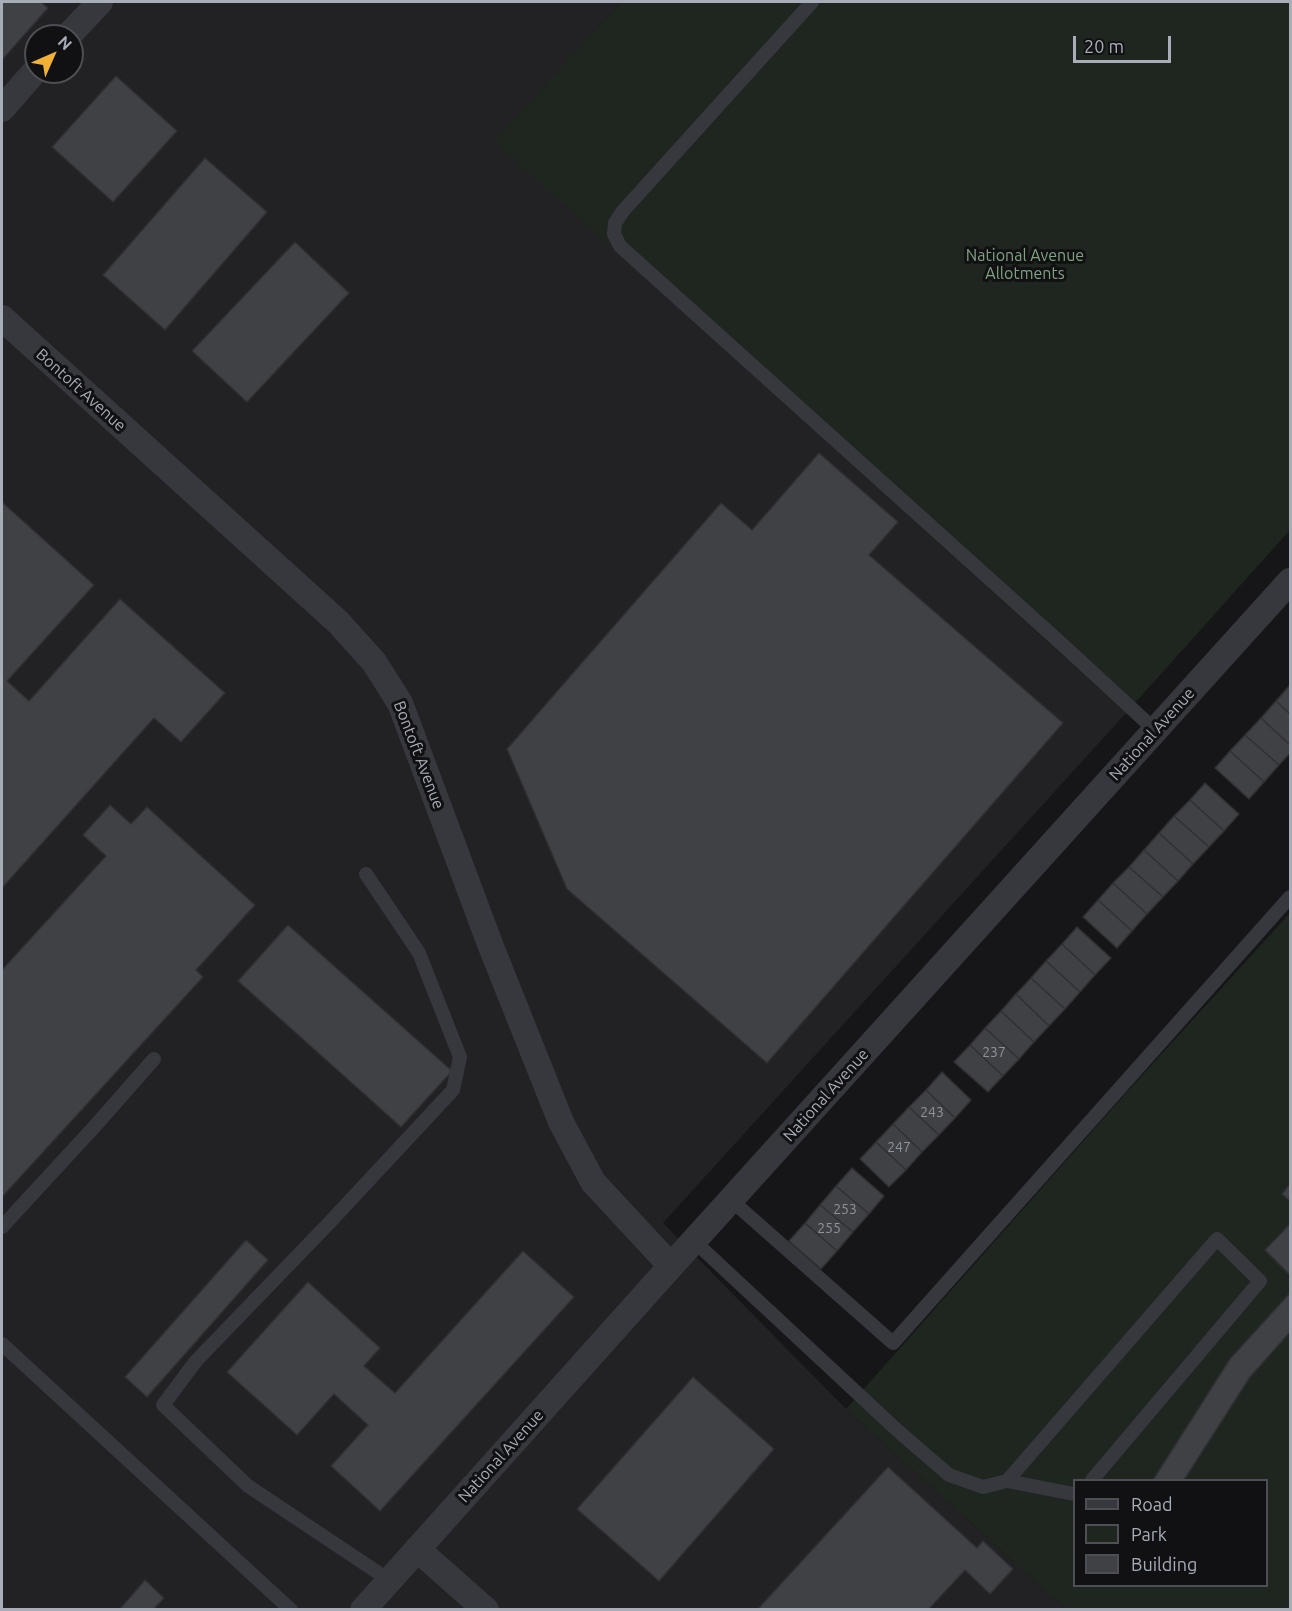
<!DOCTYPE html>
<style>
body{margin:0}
#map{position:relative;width:1292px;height:1611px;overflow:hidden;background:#161618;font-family:Ubuntu,sans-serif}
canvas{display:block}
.frame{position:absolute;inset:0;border:3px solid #a8adb8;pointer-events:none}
.legend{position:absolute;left:1073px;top:1479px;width:195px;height:108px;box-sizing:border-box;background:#111113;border:2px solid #4d4f55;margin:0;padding:8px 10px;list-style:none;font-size:18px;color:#a8adb8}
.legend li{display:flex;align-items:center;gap:12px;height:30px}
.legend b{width:30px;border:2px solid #4d4f55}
.north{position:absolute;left:24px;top:24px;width:60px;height:60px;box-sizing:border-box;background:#111113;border:2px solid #4d4f55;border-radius:50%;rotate:45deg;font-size:16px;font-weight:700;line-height:24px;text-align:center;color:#a8adb8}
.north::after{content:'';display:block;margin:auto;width:21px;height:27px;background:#f2b134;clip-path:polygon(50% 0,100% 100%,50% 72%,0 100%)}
.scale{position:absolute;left:1073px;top:36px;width:98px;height:27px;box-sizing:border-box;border:3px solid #a8adb8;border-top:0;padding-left:8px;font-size:18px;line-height:21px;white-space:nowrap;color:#a8adb8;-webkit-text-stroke:4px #111113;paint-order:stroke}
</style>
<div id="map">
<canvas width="1292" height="1611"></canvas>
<div class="frame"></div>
<ul class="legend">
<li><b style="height:8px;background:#37383d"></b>Road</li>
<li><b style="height:16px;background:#1e261f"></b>Park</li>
<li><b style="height:16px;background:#404145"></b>Building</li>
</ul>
<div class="north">N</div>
<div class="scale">20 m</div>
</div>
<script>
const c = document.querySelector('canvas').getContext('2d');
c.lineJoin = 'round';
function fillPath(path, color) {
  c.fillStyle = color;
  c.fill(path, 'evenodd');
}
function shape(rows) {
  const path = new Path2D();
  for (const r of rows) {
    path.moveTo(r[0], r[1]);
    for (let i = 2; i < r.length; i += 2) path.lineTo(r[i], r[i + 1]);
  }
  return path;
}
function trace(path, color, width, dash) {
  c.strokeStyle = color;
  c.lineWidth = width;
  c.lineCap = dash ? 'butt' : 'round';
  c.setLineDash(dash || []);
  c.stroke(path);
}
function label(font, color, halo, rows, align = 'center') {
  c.font = font + ' Ubuntu,sans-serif';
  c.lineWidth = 6;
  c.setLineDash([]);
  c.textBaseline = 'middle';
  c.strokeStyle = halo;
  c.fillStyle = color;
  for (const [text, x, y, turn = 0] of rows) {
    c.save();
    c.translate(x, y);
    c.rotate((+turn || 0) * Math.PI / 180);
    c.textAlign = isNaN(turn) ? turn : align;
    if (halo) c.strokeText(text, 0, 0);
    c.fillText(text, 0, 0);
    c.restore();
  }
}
const built = shape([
 [2,2,621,2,495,141,1126,713,663,1223,846,1409,1065,1609,2,1610],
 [36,36,72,36,72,72,36,72]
]);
const green = shape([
 [621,2,1290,2,1290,530,1126,713,494,141],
 [1290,913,1290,1609,1065,1609,846,1409,1126,1093],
 [1074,1480,1266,1480,1266,1586,1074,1586]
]);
const building = shape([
 [2,2,41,2,48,8,2,60,2,2],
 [116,76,177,131,113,202,52,147,116,76],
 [205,158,267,212,165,330,103,275,205,158],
 [295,242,349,293,247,402,192,351,295,242],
 [819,453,898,522,869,555,1063,723,767,1063,567,889,507,749,721,503,752,530,819,453],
 [2,502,94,585,7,681,29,701,120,599,225,693,181,742,154,718,2,888,2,502],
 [1290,685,1290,714,1276,701,1290,685],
 [1276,701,1290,714,1290,745,1261,718,1276,701],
 [1261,718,1290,745,1290,753,1279,765,1245,735,1261,718],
 [1245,735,1279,765,1264,782,1230,751,1245,735],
 [1230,751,1264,782,1249,799,1215,768,1230,751],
 [1205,783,1239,814,1224,831,1190,800,1205,783],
 [1190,800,1224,831,1209,847,1174,816,1190,800],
 [110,805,131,824,147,807,255,905,196,970,203,977,2,1197,2,970,106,856,83,835,110,805],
 [1174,816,1209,847,1193,864,1159,833,1174,816],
 [1159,833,1193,864,1178,881,1144,850,1159,833],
 [1144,850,1178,881,1163,897,1129,867,1144,850],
 [1129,867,1163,897,1147,914,1113,883,1129,867],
 [1113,883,1147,914,1132,931,1098,900,1113,883],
 [1098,900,1132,931,1117,948,1083,917,1098,900],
 [288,925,452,1071,401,1127,238,981,288,925],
 [1077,927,1111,958,1095,975,1062,944,1077,927],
 [1062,944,1095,975,1080,992,1046,961,1062,944],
 [1046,961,1080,992,1065,1009,1031,978,1046,961],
 [1031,978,1065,1009,1049,1026,1016,994,1031,978],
 [1016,994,1049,1026,1034,1042,1001,1011,1016,994],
 [1001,1011,1034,1042,1019,1059,985,1028,1001,1011],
 [985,1028,1019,1059,1003,1076,970,1045,985,1028],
 [970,1045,1003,1076,988,1092,954,1062,970,1045],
 [942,1072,971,1100,955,1118,926,1090,942,1072],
 [926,1090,955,1118,939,1135,909,1107,926,1090],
 [909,1107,939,1135,922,1152,893,1124,909,1107],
 [893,1124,922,1152,906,1170,876,1142,893,1124],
 [876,1142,906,1170,889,1187,860,1159,876,1142],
 [852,1168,884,1196,869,1214,836,1186,852,1168],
 [1290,1184,1290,1201,1282,1194,1290,1184],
 [836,1186,869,1214,853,1232,820,1205,836,1186],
 [820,1205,853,1232,837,1251,805,1223,820,1205],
 [805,1223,837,1251,821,1269,789,1241,805,1223],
 [1290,1224,1290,1275,1265,1250,1290,1224],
 [246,1240,268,1260,147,1397,125,1377,246,1240],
 [523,1251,574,1297,380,1511,331,1466,368,1425,334,1394,297,1435,227,1372,308,1282,380,1348,364,1366,395,1393,523,1251],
 [1290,1293,1290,1332,1250,1377,1184,1480,1153,1480,1230,1359,1290,1293],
 [693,1377,774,1449,659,1581,577,1509,693,1377],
 [888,1467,977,1548,983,1541,1013,1569,990,1594,965,1570,928,1610,757,1610,888,1467],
 [145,1580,164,1598,153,1610,119,1610,145,1580]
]);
const service = shape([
 [812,2,623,211,615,223,614,234,620,246,1064,646,1156,731],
 [366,874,419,953,460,1057,453,1090,330,1222,196,1361,163,1405,248,1486,389,1580],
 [731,1200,893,1343,1290,897],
 [2,1227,95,1126,154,1059],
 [694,1241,898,1431,949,1475,983,1487,1007,1481,1074,1494],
 [2,1344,291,1610],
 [1007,1481,1217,1239,1260,1281,1092,1480]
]);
const minor = shape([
 [68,36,100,2],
 [2,109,36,70],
 [2,318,338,622,374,662,400,703,490,944,561,1122,593,1182,671,1266],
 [417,1549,486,1610],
 [363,1610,671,1266,1290,581]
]);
const numberNames = [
 ["237",994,1052],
 ["243",932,1112],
 ["247",899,1147],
 ["253",845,1209],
 ["255",829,1228]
];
const parkNames = [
 ["National Avenue",1025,256],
 ["Allotments",1025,274]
];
const streetNames = [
 ["Bontoft Avenue",81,390,42],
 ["National Avenue",1152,734,-48],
 ["Bontoft Avenue",419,755,69],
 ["National Avenue",826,1095,-48],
 ["National Avenue",501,1456,-48]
];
fillPath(built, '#222225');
fillPath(green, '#1e261f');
fillPath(building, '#404145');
trace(building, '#303034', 1.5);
trace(service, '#37383d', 14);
trace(minor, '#37383d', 26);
label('14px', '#8e929b', null, numberNames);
label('16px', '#7fa381', '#111113', parkNames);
label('16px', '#a8adb8', '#111113', streetNames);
</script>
